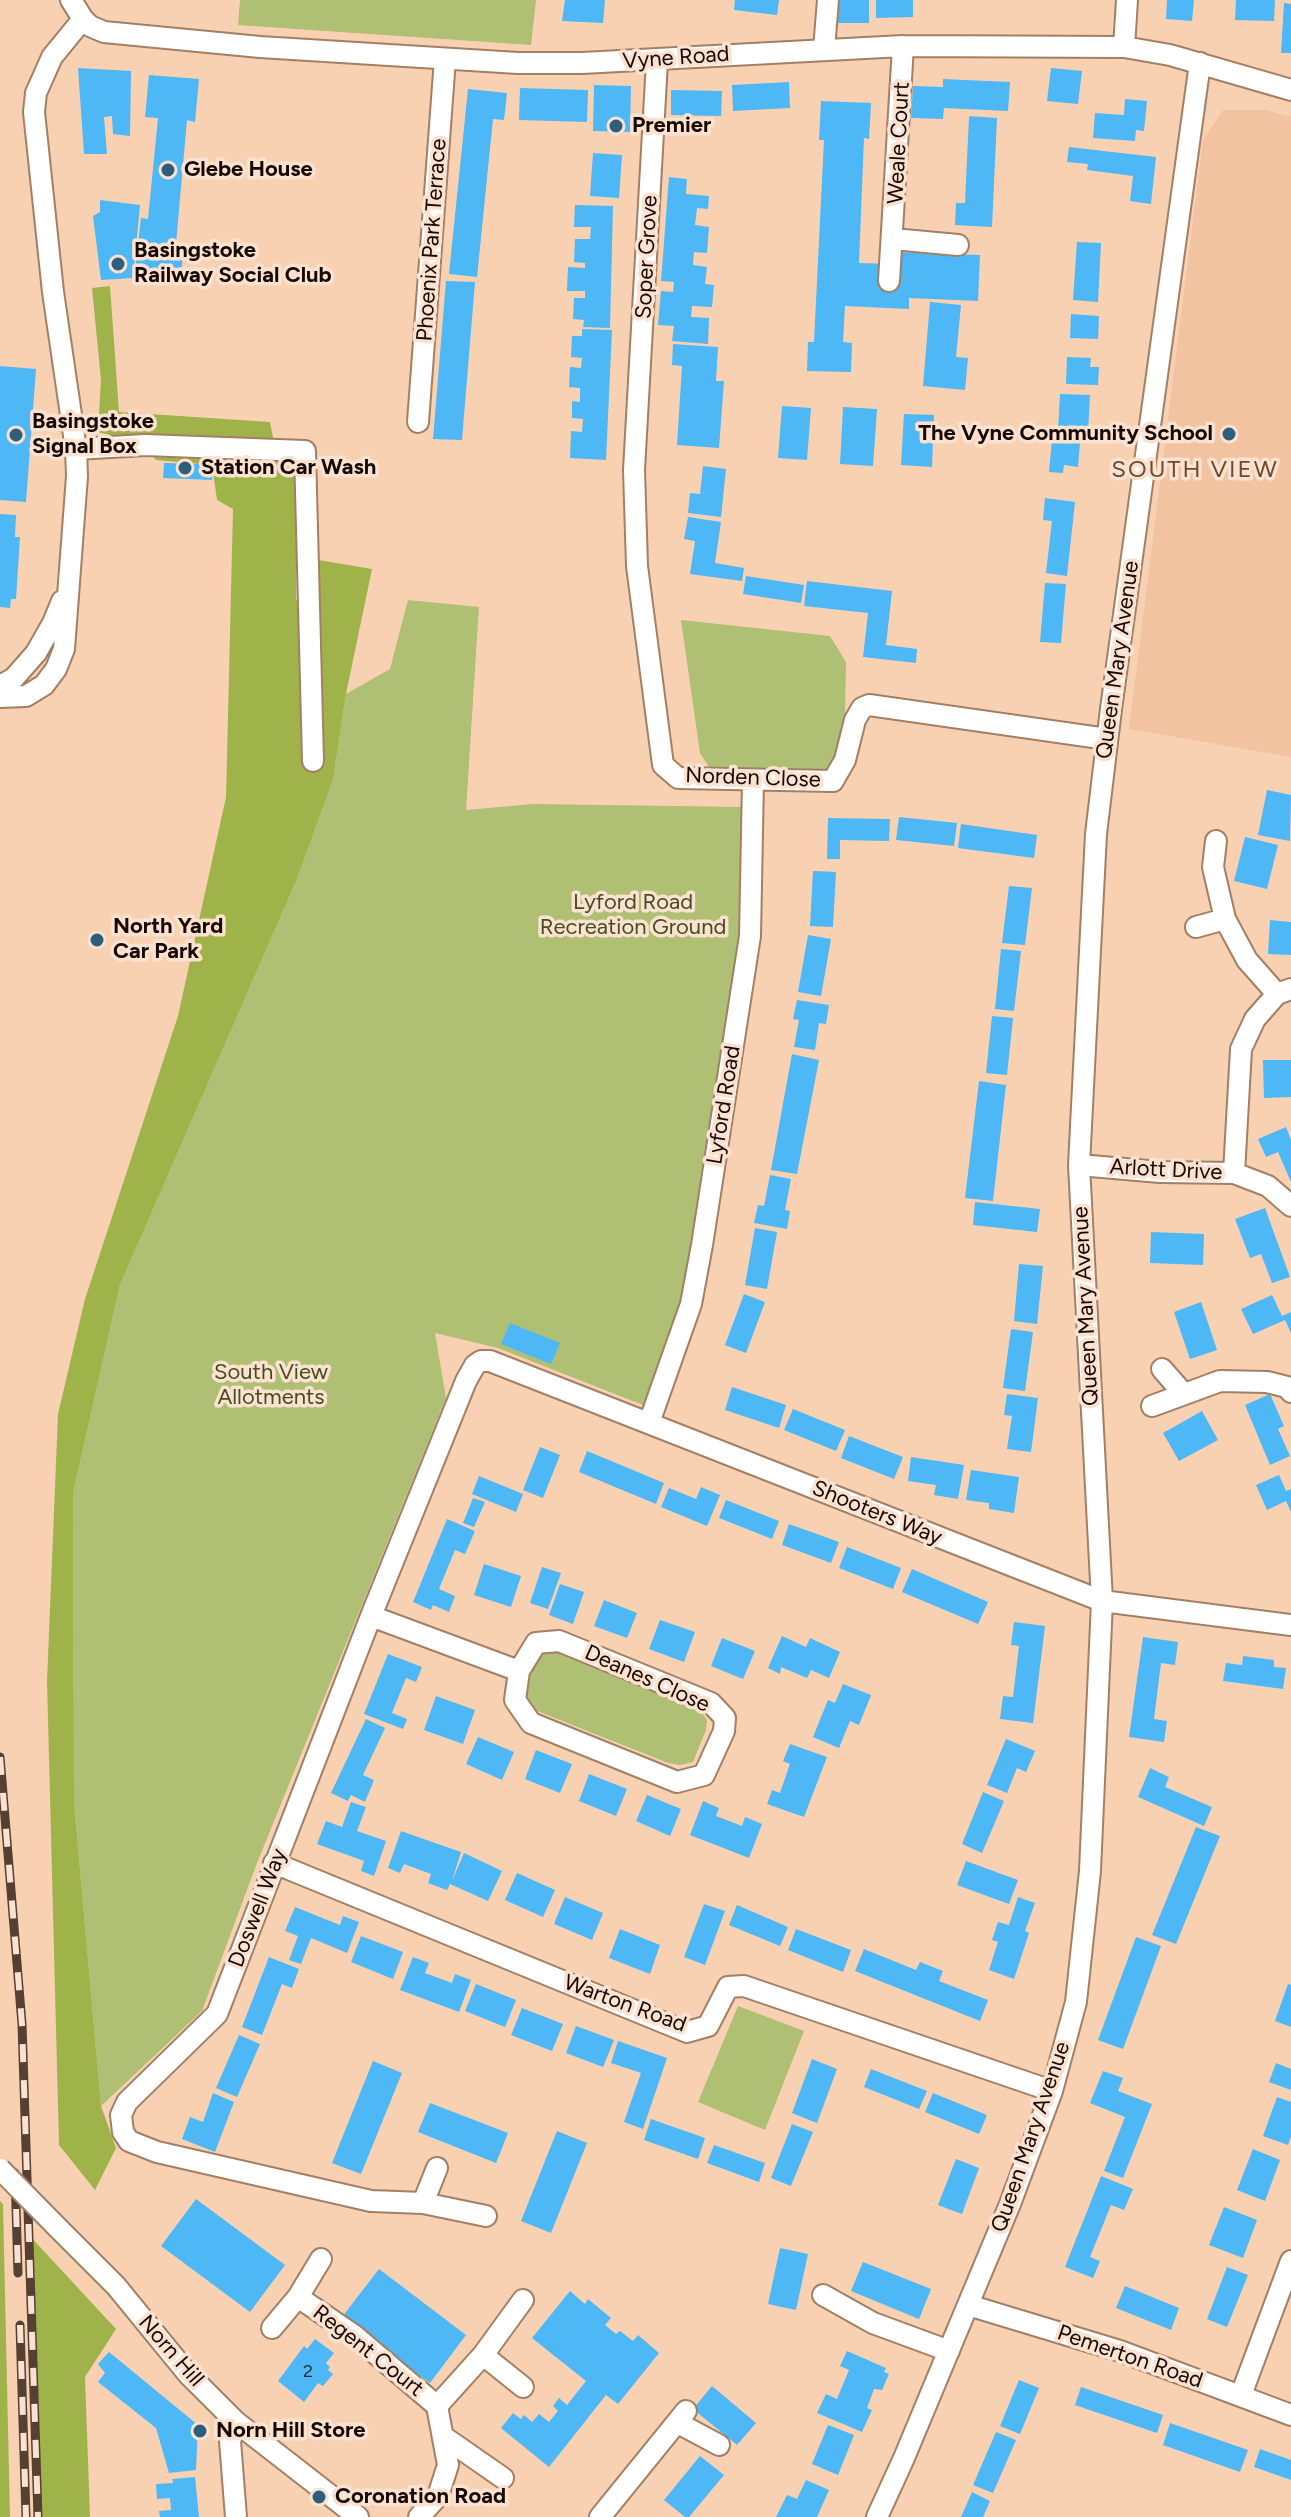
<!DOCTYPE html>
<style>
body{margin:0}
canvas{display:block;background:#f8d1b3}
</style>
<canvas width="1291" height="2517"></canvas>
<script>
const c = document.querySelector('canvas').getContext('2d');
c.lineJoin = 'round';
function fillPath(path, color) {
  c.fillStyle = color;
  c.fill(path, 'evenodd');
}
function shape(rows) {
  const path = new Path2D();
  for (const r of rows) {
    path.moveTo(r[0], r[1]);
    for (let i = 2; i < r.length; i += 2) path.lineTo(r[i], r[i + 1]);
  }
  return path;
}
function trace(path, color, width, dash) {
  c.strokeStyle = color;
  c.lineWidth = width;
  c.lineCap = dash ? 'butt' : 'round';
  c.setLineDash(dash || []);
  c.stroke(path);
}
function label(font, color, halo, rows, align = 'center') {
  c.font = font + ' Figtree,sans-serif';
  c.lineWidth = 7;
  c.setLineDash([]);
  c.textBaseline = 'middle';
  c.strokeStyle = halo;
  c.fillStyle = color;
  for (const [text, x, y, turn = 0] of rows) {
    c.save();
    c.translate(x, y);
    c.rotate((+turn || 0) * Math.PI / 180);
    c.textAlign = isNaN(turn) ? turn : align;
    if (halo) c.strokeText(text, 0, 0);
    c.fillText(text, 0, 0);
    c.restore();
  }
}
const built = shape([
 [1223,110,1266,110,1291,117,1291,757,1129,729,1203,140]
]);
const green = shape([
 [240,0,536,0,531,45,238,25],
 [408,600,479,607,466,810,533,804,743,807,746,870,725,1052,687,1285,653,1409,498,1348,435,1333,446,1398,257,1863,202,2011,101,2106,74,1802,73,1493,120,1285,297,879,333,780,346,694,390,669],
 [681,620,830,636,846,662,845,713,836,761,828,773,709,767,700,753],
 [543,1651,556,1652,701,1711,707,1720,706,1730,693,1762,681,1765,668,1763,532,1709,524,1702,526,1680,533,1663],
 [738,2006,804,2031,765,2130,698,2102]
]);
const forest = shape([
 [110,286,119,412,270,422,278,463,297,470,296,600,320,609,318,560,372,569,346,694,333,780,297,879,120,1285,73,1493,74,1802,101,2106,116,2148,95,2190,59,2145,47,1681,58,1414,85,1299,178,1016,226,797,233,509,217,500,213,472,201,464,156,460,145,445,98,432,101,380,92,288],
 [0,2201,3,2204,10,2517,0,2517],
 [29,2235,116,2329,85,2377,90,2517,38,2517]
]);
const building = shape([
 [565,0,605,0,603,23,562,21],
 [735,0,779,0,777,15,734,10],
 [838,0,869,0,869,23,837,23],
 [876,0,913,0,913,17,876,18],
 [1167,0,1194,0,1192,21,1166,19],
 [1236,0,1275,0,1274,21,1235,20],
 [1284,3,1291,4,1291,53,1281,53],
 [78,68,131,71,130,136,113,134,112,116,104,117,107,154,84,154],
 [1051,68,1082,71,1078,104,1047,101],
 [149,75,199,79,195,122,187,120,176,243,184,243,181,274,135,270,141,218,148,219,158,118,145,117],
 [943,79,1010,82,1008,111,944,108,943,119,911,118,913,86,943,87],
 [789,82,790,108,733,111,732,85],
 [594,85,631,86,630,132,593,131],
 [520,88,588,90,587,122,519,120],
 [468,89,507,93,504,120,493,119,477,277,449,274],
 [671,90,722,91,721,116,671,115],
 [1125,99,1147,101,1144,131,1136,130,1135,141,1093,138,1095,113,1124,115],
 [821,101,871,103,869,139,864,138,859,263,893,264,894,252,980,255,978,301,909,298,909,309,845,306,843,342,852,343,851,372,807,371,808,342,814,342,824,140,819,140],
 [969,116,997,118,992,227,955,225,956,203,965,203],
 [1069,147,1156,157,1151,204,1130,201,1133,176,1087,170,1088,164,1067,162],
 [593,153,622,155,619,198,590,196],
 [669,177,687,179,686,194,709,196,708,209,697,208,695,225,709,227,707,253,694,252,693,265,707,267,705,284,714,285,712,307,692,306,691,317,709,318,708,344,672,341,674,326,658,325,661,291,673,292,674,282,661,281],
 [100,200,140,205,133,278,101,280,93,216,100,212],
 [575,205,613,206,610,328,583,327,584,320,573,319,574,298,585,298,585,291,567,291,568,267,585,268,585,263,574,262,575,239,590,239,591,227,574,227],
 [1077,242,1101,243,1098,302,1073,300],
 [446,281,475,282,462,440,433,439],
 [930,302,961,305,956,357,968,358,965,390,923,386],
 [1071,314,1099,316,1098,339,1070,338],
 [582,329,612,330,606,460,570,458,571,431,582,432,583,419,572,418,572,401,580,402,580,388,569,387,570,367,581,368,582,358,571,357,572,336,582,336],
 [673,344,718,347,716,381,724,381,719,448,677,445,682,366,672,365],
 [1067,357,1091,358,1090,367,1099,367,1098,385,1066,384],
 [0,366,36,369,26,502,0,500],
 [1060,394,1090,395,1088,432,1058,430],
 [782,406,811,408,807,460,778,458],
 [843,407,877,409,873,466,840,464],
 [904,414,934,415,932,467,901,465],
 [1052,440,1080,443,1078,467,1064,465,1063,473,1049,472],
 [164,463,201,464,213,472,212,480,163,478],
 [703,466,726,469,721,517,688,513,690,493,700,494],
 [1045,498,1075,502,1067,576,1046,573,1052,521,1043,520],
 [0,514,16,515,15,537,20,537,16,599,11,599,10,608,0,607],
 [688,517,721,522,715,563,744,568,742,581,690,574,695,541,684,539],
 [746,576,804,585,801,603,743,594],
 [807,581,892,591,886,645,917,649,916,663,863,657,868,613,804,606],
 [1045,583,1066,584,1061,643,1040,642],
 [1267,790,1291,795,1290,841,1258,835],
 [899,817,957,823,954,846,896,840],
 [828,818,890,819,889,841,840,840,840,859,827,859],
 [961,824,1037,835,1034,858,958,848],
 [1245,837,1278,845,1267,889,1234,881],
 [813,871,836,872,833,927,810,926],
 [1009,886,1032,888,1025,945,1002,943],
 [1270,920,1291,922,1291,955,1268,954],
 [808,935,831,939,821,996,798,992],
 [1001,949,1021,951,1014,1011,995,1009],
 [797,1000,829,1005,826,1024,819,1023,815,1050,794,1047,799,1020,793,1019],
 [992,1016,1013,1018,1007,1075,986,1073],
 [792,1054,819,1060,797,1174,771,1170],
 [1263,1060,1291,1060,1291,1097,1264,1098],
 [979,1081,1006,1085,993,1201,965,1198],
 [1286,1127,1291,1140,1291,1182,1278,1152,1266,1157,1258,1139],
 [770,1175,791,1179,785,1210,790,1211,787,1229,754,1223,758,1205,764,1206],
 [975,1202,1040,1209,1037,1232,973,1225],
 [1265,1208,1290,1277,1272,1283,1261,1254,1250,1258,1235,1219],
 [755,1228,777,1232,767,1289,745,1285],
 [1151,1232,1204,1234,1203,1265,1150,1263],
 [1019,1264,1043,1266,1037,1324,1014,1321],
 [744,1294,765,1302,746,1353,725,1345],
 [1272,1295,1282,1316,1291,1312,1291,1333,1285,1320,1253,1334,1241,1309],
 [1201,1302,1217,1350,1190,1359,1174,1312],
 [510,1323,560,1343,551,1364,501,1344],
 [1011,1329,1033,1332,1025,1391,1003,1388],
 [732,1387,786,1405,779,1428,725,1410],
 [1007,1394,1038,1398,1031,1452,1007,1449,1012,1416,1004,1415],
 [1270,1394,1284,1426,1278,1429,1290,1456,1270,1465,1245,1405],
 [793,1409,845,1430,836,1451,784,1430],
 [1202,1411,1218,1440,1179,1461,1163,1433],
 [849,1436,903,1457,894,1479,841,1458],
 [540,1447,560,1455,543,1498,523,1490],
 [587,1451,664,1483,656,1504,579,1472],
 [911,1457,964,1465,958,1499,934,1495,936,1485,908,1481],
 [971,1470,1019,1477,1014,1513,989,1509,989,1503,966,1500],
 [1279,1475,1286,1491,1291,1489,1291,1512,1286,1501,1267,1510,1256,1485],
 [479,1476,523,1494,516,1512,472,1494],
 [701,1487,720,1495,707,1526,661,1507,669,1488,696,1499],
 [473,1498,485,1502,474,1527,463,1523],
 [726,1500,779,1521,772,1539,719,1518],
 [447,1519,475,1531,465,1554,455,1550,439,1589,455,1596,449,1612,433,1605,431,1610,413,1602],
 [789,1524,839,1542,831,1563,782,1545],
 [847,1547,901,1568,893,1589,839,1568],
 [484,1564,521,1576,511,1607,474,1595],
 [542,1567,561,1573,548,1609,530,1603],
 [912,1569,988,1602,978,1624,902,1592],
 [560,1584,584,1592,573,1624,549,1615],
 [604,1600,637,1613,627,1638,594,1626],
 [660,1620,695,1632,684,1662,649,1649],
 [1014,1622,1045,1626,1033,1723,1000,1719,1003,1696,1013,1697,1019,1646,1011,1645],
 [782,1636,806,1647,810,1638,840,1652,829,1678,811,1670,807,1678,781,1667,780,1674,768,1668],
 [1143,1637,1178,1642,1175,1665,1161,1663,1154,1719,1167,1721,1164,1742,1129,1737],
 [722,1638,755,1651,743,1679,711,1666],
 [388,1654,422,1667,416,1682,406,1678,392,1713,407,1719,403,1729,364,1714],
 [1243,1656,1274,1660,1274,1667,1286,1668,1283,1689,1223,1681,1226,1663,1242,1665],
 [843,1684,871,1695,859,1725,850,1721,839,1748,813,1737,828,1700,835,1703],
 [436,1696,475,1710,463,1744,424,1730],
 [366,1719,385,1728,363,1775,374,1780,365,1802,351,1795,348,1801,331,1793],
 [478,1737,514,1752,502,1780,466,1764],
 [1006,1739,1035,1751,1026,1772,1017,1768,1007,1793,987,1785],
 [790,1744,827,1757,804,1817,767,1804,772,1790,780,1793,790,1764,783,1761],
 [536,1750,572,1764,560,1793,525,1779],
 [1150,1768,1169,1777,1165,1787,1212,1807,1204,1826,1138,1797],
 [589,1774,627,1789,616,1816,579,1801],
 [983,1792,1004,1801,982,1853,962,1844],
 [647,1795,681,1809,670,1836,636,1821],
 [703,1801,719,1808,716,1816,742,1826,745,1817,762,1824,749,1858,690,1835],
 [351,1802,366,1807,357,1831,386,1841,374,1876,361,1871,364,1861,317,1844,326,1821,342,1827],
 [1196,1827,1220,1836,1176,1944,1152,1935],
 [401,1831,461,1852,452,1881,464,1853,502,1871,488,1901,450,1884,447,1890,428,1883,431,1874,404,1864,400,1873,388,1868],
 [966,1861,1018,1880,1009,1904,957,1885],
 [517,1873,555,1890,543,1917,505,1900],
 [565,1897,603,1913,592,1940,554,1924],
 [1018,1897,1035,1903,1025,1931,1029,1933,1014,1979,989,1970,998,1942,992,1940,998,1922,1009,1925],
 [704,1904,725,1911,705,1965,684,1957],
 [737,1905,788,1927,780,1946,729,1925],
 [295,1907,340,1925,343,1916,359,1922,347,1953,311,1938,301,1964,289,1960,298,1936,285,1931],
 [620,1929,660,1945,650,1974,609,1958],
 [796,1929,851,1950,843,1972,788,1950],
 [361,1936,403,1952,393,1979,351,1962],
 [1136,1937,1161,1946,1123,2049,1098,2040],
 [864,1949,916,1970,920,1962,943,1971,939,1981,988,2000,980,2021,855,1971],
 [269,1957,299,1969,292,1988,282,1984,262,2035,242,2027],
 [413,1957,429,1963,425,1973,452,1983,455,1974,471,1980,459,2012,400,1990],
 [476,1984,516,2000,505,2027,465,2011],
 [1288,1984,1291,1985,1291,2027,1275,2021],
 [522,2008,563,2024,552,2051,511,2035],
 [576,2026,614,2040,603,2067,566,2053],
 [239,2035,260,2044,237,2097,216,2088],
 [618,2041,667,2058,643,2129,624,2122,641,2073,611,2063],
 [812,2059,837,2069,817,2123,792,2113],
 [373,2061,402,2073,361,2174,332,2163],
 [1276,2063,1291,2069,1291,2090,1269,2082],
 [871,2069,927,2091,919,2109,864,2087],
 [1103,2071,1123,2078,1118,2091,1152,2104,1123,2178,1104,2171,1125,2117,1090,2103],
 [213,2093,234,2102,215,2152,182,2139,190,2117,203,2122],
 [933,2093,987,2115,979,2134,925,2112],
 [1277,2097,1291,2102,1291,2136,1288,2145,1263,2136],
 [430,2103,508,2133,496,2163,418,2132],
 [651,2119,705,2138,698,2159,644,2140],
 [792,2124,813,2132,791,2186,771,2178],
 [557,2131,587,2143,551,2233,521,2221],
 [714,2145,765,2163,759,2182,707,2163],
 [1253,2149,1280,2160,1265,2201,1237,2190],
 [956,2159,979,2168,962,2214,938,2205],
 [1101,2176,1133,2189,1124,2210,1111,2205,1090,2257,1100,2261,1093,2278,1065,2267],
 [196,2199,285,2265,250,2312,161,2246],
 [1224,2207,1257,2220,1243,2258,1209,2245],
 [780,2248,808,2254,796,2310,768,2304],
 [863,2262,931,2289,919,2319,851,2291],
 [1227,2267,1248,2275,1227,2327,1207,2319],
 [379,2269,466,2335,430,2383,342,2317],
 [1125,2286,1179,2308,1171,2330,1116,2308],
 [570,2291,585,2304,588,2299,611,2318,605,2325,616,2334,620,2331,633,2341,638,2335,659,2353,618,2404,606,2395,549,2467,501,2428,513,2413,521,2419,524,2415,532,2422,539,2414,549,2422,558,2411,553,2406,559,2398,567,2405,586,2381,532,2338],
 [315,2339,334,2353,326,2363,330,2367,328,2370,333,2374,323,2386,318,2383,304,2402,278,2381,304,2346,307,2349],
 [847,2351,886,2368,884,2372,889,2374,882,2390,874,2389,867,2408,872,2410,862,2432,817,2413,826,2394,837,2399,849,2370,840,2366],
 [109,2352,198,2425,196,2470,169,2473,156,2428,98,2382,105,2373,98,2364],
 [1019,2380,1039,2388,1020,2434,1000,2426],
 [712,2386,756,2423,737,2445,693,2409],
 [1081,2387,1163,2415,1157,2433,1075,2405],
 [1170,2423,1248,2450,1240,2472,1163,2445],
 [828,2425,854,2435,838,2475,812,2464],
 [996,2432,1016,2440,993,2493,973,2485],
 [1260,2449,1291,2460,1291,2480,1254,2467],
 [700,2456,724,2475,689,2517,685,2517,664,2500],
 [195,2477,199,2517,160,2517,159,2511,171,2510,170,2498,157,2499,156,2484,173,2483,172,2479],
 [806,2480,829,2490,817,2517,776,2517,787,2495,797,2499],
 [972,2492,990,2501,983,2517,961,2517]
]);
const street = shape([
 [71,0,83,19,90,26,104,32,260,47,518,63,582,63,903,46,1124,47,1170,55,1291,90],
 [1124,47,1127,0],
 [824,49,828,0],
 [657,61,634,470,637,566,663,765,678,778,833,781,845,760,855,720,862,708,869,705,1107,739],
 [893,239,958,245],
 [889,281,903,46],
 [418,422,445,59],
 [76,449,145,445,305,451,313,761],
 [0,686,14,678,36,653,53,623,62,601],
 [0,697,26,696,44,685,56,669,64,649,77,476,76,449,53,292,34,112,36,93,52,57,83,19],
 [1216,841,1213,867,1225,919,1247,960,1277,994],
 [1196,927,1225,919],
 [1079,1165,1160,1172,1234,1173,1268,1186,1291,1206],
 [1234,1173,1241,1049,1255,1019,1277,994,1291,989],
 [1162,1369,1183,1393],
 [1152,1406,1220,1381,1267,1382,1287,1387,1291,1392],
 [649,1423,691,1304,702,1245,750,936,753,780],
 [371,1616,519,1671],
 [559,1641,711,1703,725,1718,724,1731,704,1775,677,1782,531,1723,515,1700,519,1671,536,1643,559,1641],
 [274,1863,687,2032,708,2026,728,1987,744,1986,1052,2091],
 [423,2203,437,2168],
 [486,2216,423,2203,371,2201,157,2152,129,2141,123,2132,121,2115,127,2102,217,2014,371,1616,466,1381,475,1365,481,1361,490,1361,1102,1601,1291,1625],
 [59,2229,116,2286,188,2374,236,2422,358,2517],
 [823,2295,873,2323,949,2351],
 [298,2297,355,2336,437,2406],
 [968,2305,1120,2351,1291,2415],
 [272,2328,298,2297,321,2259],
 [483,2355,523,2387],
 [1241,2395,1291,2261],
 [678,2423,719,2445],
 [444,2437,503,2478],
 [236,2517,230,2441,236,2422],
 [419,2517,438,2496,448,2465,437,2406,483,2355,523,2300],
 [600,2517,686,2411],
 [877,2517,904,2458,1010,2204,1052,2091,1076,2002,1090,1871,1102,1601,1079,1165,1096,834,1111,709,1200,63]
]);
const rail = shape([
 [0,1757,22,2024,38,2517],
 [15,2173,18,2273],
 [20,2325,26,2517]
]);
const streetBridge = shape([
 [0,2169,59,2229]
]);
const markers = [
 [616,126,8,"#2e5e7c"],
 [168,170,8,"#2e5e7c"],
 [118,264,8,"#2e5e7c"],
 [1229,434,8,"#2e5e7c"],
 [16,435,8,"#2e5e7c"],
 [185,468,8,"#2e5e7c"],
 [97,940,8,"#2e5e7c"],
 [200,2431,8,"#2e5e7c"],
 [319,2497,8,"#2e5e7c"]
];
const numberNames = [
 ["2",308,2372]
];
const streetNames = [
 ["Vyne Road",676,58,-4],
 ["Weale Court",899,143,-87],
 ["Phoenix Park Terrace",432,240,-86],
 ["Soper Grove",647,257,-87],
 ["Queen Mary Avenue",1118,660,-82],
 ["Norden Close",753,778,2],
 ["Lyford Road",724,1105,-81],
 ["Arlott Drive",1166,1170,3],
 ["Queen Mary Avenue",1086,1306,-93],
 ["Shooters Way",877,1513,22],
 ["Deanes Close",647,1679,24],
 ["Doswell Way",258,1908,-69],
 ["Warton Road",625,2004,20],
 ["Queen Mary Avenue",1031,2137,-71],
 ["Norn Hill",171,2351,49],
 ["Regent Court",368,2351,38],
 ["Pemerton Road",1130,2357,19]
];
const poiNames = [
 ["Premier",632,126],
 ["Glebe House",184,170],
 ["Basingstoke",134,251],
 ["Railway Social Club",134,276],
 ["Basingstoke",32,422],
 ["Signal Box",32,447],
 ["The Vyne Community School",1213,434,"right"],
 ["Station Car Wash",201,468],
 ["North Yard",113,927],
 ["Car Park",113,952],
 ["Norn Hill Store",216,2431],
 ["Coronation Road",335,2497]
];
const parkNames = [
 ["Lyford Road",633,903],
 ["Recreation Ground",633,928],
 ["South View",271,1373],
 ["Allotments",271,1398]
];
const neighbourhoodNames = [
 ["SOUTH VIEW",1195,470]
];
fillPath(built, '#f1c3a1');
fillPath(green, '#afbf73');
fillPath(forest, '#a0b34a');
fillPath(building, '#4eb7f6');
trace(street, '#a37f64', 24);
trace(street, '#fff', 20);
trace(rail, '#554033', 9);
trace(rail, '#fae1d0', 6, [18]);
trace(streetBridge, '#a37f64', 24, []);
trace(streetBridge, '#fff', 20);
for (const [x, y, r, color] of markers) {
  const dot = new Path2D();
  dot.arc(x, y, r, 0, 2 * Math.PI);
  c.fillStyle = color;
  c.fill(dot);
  trace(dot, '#fae1d0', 3);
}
label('18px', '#24343f', null, numberNames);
label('22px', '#160902', '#fae1d0', streetNames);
label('bold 22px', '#160902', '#fae1d0', poiNames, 'left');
label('22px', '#444c21', '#fae1d0', parkNames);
c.letterSpacing = '2px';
label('24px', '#6c4b31', '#fae1d0', neighbourhoodNames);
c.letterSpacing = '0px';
</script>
